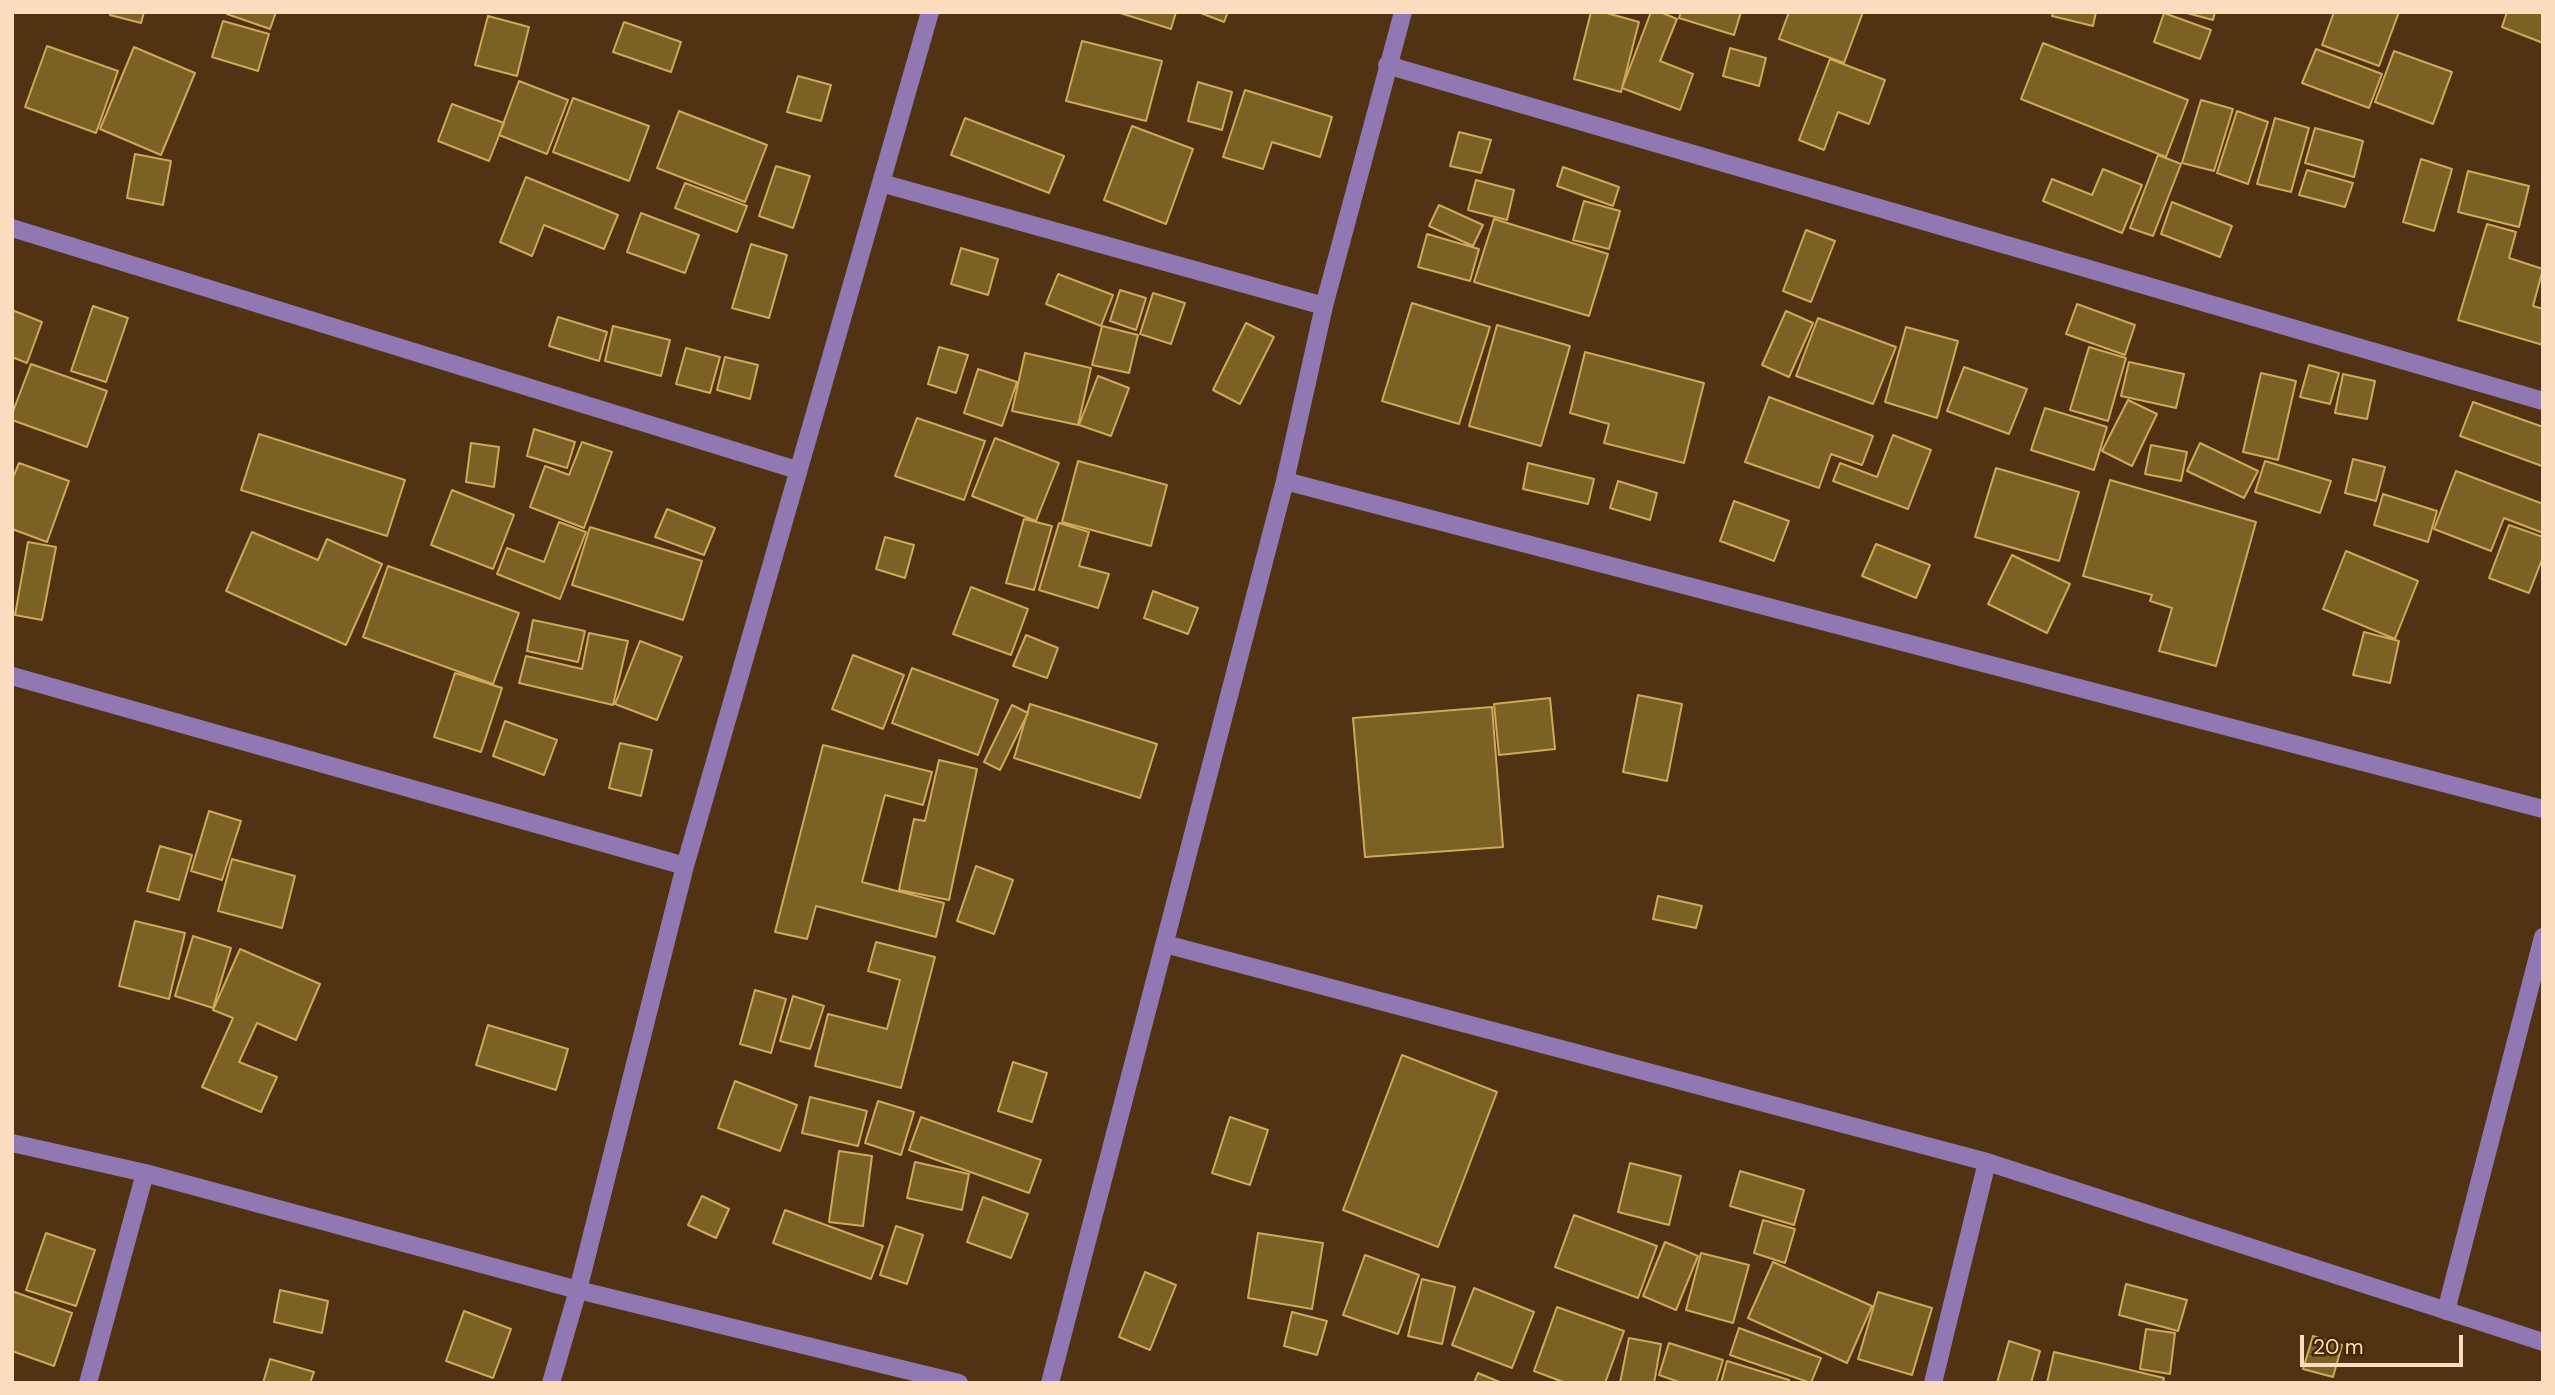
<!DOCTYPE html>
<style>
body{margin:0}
#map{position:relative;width:2555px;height:1395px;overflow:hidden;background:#513212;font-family:"DM Sans",sans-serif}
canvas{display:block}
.frame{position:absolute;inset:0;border:14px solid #fcdcbe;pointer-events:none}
.scale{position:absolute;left:2300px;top:1335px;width:163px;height:32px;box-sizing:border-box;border:4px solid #fcdcbe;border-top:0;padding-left:9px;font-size:21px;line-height:24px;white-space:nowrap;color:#fcdcbe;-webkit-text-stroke:5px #462806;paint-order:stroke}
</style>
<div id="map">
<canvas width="2555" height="1395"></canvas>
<div class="frame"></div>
<div class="scale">20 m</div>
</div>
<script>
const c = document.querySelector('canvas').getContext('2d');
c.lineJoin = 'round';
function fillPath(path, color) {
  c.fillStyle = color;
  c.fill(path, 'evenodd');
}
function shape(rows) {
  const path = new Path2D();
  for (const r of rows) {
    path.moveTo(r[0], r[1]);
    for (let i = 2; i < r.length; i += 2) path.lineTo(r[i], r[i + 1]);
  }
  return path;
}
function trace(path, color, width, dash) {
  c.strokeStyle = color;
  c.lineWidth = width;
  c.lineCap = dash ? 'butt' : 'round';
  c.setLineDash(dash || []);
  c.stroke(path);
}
const building = shape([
 [111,12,144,12,141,23,110,15,111,12],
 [228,12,276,12,270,29,227,14,228,12],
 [1117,12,1176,12,1171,29,1117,12],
 [1198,12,1228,12,1224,22,1198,12],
 [1591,12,1603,12,1639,22,1621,92,1574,79,1591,12],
 [1651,12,1660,12,1677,19,1660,61,1693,74,1680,110,1622,88,1651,12],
 [1681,12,1741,12,1734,35,1679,18,1681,12],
 [1789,12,1863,12,1844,63,1779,39,1789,12],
 [2053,12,2096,12,2093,26,2052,16,2053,12],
 [2183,12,2215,12,2213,20,2183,12],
 [2334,12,2399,12,2379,66,2322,45,2334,12],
 [2507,12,2543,12,2543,43,2502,27,2507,12],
 [2164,13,2211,30,2200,59,2154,42,2164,13],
 [488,16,529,27,517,76,475,65,488,16],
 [223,21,269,34,258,71,212,57,223,21],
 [624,22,681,42,671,72,613,52,624,22],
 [1082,41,1162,61,1146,121,1066,101,1082,41],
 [2043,43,2188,100,2166,157,2021,99,2043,43],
 [47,46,118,71,96,133,25,107,47,46],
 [134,47,195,73,161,155,100,129,134,47],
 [1730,48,1766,58,1759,86,1723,76,1730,48],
 [2316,49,2382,74,2369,108,2302,83,2316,49],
 [2394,51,2452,72,2433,124,2375,102,2394,51],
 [1830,59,1885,80,1869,124,1838,112,1824,150,1799,140,1830,59],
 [798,76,831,85,821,121,787,112,798,76],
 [519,81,568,100,547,154,499,135,519,81],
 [1198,82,1232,92,1222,130,1188,121,1198,82],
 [1245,90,1332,117,1320,157,1272,142,1263,169,1223,157,1245,90],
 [573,98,649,126,629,181,553,152,573,98],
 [2201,100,2233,109,2214,171,2182,163,2201,100],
 [452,104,504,123,489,161,438,141,452,104],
 [679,111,767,145,745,202,657,168,679,111],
 [2237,111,2268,122,2248,184,2217,173,2237,111],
 [965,118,1064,156,1049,193,951,155,965,118],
 [2275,118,2309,128,2291,192,2257,184,2275,118],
 [1132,126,1193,149,1166,224,1104,200,1132,126],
 [2315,128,2363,141,2354,177,2305,163,2315,128],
 [1459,132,1491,140,1481,173,1450,166,1459,132],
 [135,154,171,161,163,205,127,198,135,154],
 [2158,155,2181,164,2153,236,2130,228,2158,155],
 [2421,159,2452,169,2434,231,2403,222,2421,159],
 [776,166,810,176,793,228,759,216,776,166],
 [1563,167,1619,187,1613,206,1557,186,1563,167],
 [2103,169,2142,185,2122,233,2043,201,2052,179,2092,195,2103,169],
 [2307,170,2353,183,2345,207,2299,195,2307,170],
 [2468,171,2529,186,2519,227,2458,212,2468,171],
 [526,177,618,215,604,249,544,225,532,256,500,242,526,177],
 [1476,180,1514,190,1507,220,1468,210,1476,180],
 [685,183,747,206,737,232,675,208,685,183],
 [1584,201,1620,211,1609,249,1573,240,1584,201],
 [2172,202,2232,226,2220,257,2161,234,2172,202],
 [1439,205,1483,225,1473,246,1429,226,1439,205],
 [641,213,699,235,685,273,627,252,641,213],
 [1494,219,1608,254,1589,316,1474,282,1494,219],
 [2487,224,2516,232,2509,258,2543,269,2533,306,2543,309,2543,345,2458,320,2487,224],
 [1806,230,1835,241,1811,302,1783,291,1806,230],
 [1427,234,1479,249,1470,281,1418,267,1427,234],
 [751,244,787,255,769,318,732,308,751,244],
 [961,248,998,259,988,295,951,284,961,248],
 [1058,274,1113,295,1101,326,1046,304,1058,274],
 [1120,290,1146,298,1136,330,1110,321,1120,290],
 [1153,293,1185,303,1171,344,1140,334,1153,293],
 [1412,303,1490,327,1459,424,1382,401,1412,303],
 [2077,304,2135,325,2125,355,2066,334,2077,304],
 [93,306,128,318,106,382,71,371,93,306],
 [12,310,42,322,27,363,12,357,12,310],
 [1786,311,1813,323,1789,377,1762,365,1786,311],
 [558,317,607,332,599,361,549,346,558,317],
 [1818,318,1896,347,1873,404,1796,376,1818,318],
 [1246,323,1274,337,1240,404,1213,390,1246,323],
 [1497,325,1570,346,1541,446,1469,426,1497,325],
 [613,326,670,340,661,376,605,361,613,326],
 [1102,326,1138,335,1129,373,1092,365,1102,326],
 [1906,327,1958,341,1937,418,1885,402,1906,327],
 [939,347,968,355,956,393,928,384,939,347],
 [2089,347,2126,358,2108,421,2070,410,2089,347],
 [686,348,720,357,710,393,676,384,686,348],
 [1585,352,1704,383,1684,463,1604,443,1609,424,1570,413,1585,352],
 [1025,353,1091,368,1078,425,1012,411,1025,353],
 [725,357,758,365,750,399,717,390,725,357],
 [2129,362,2184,374,2176,408,2121,396,2129,362],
 [31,364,107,391,87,447,12,420,12,414,31,364],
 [2309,365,2339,373,2330,404,2300,397,2309,365],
 [1964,367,2027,389,2009,434,1947,411,1964,367],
 [978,369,1017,382,1002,426,964,413,978,369],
 [2261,373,2296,381,2278,460,2243,452,2261,373],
 [2343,374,2375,381,2367,419,2335,413,2343,374],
 [1098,376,1129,388,1111,436,1079,425,1098,376],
 [1769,397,1873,436,1862,465,1831,454,1819,488,1745,462,1769,397],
 [2128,400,2157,414,2132,466,2102,451,2128,400],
 [2473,402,2543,427,2542,466,2460,436,2473,402],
 [2045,408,2107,427,2094,470,2031,450,2045,408],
 [917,418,985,441,964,500,895,476,917,418],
 [534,429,575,442,567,468,527,456,534,429],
 [259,434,405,480,387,536,241,490,259,434],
 [1893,435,1931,450,1908,509,1833,481,1840,463,1877,477,1893,435],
 [995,438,1059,463,1036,521,972,496,995,438],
 [582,442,612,452,584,528,530,507,545,466,569,475,582,442],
 [471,443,499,447,494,487,466,482,471,443],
 [2200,443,2258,471,2244,498,2187,471,2200,443],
 [2151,445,2187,452,2181,481,2145,474,2151,445],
 [2353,459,2385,467,2376,501,2345,493,2353,459],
 [1078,461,1167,485,1151,546,1062,522,1078,461],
 [2265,461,2331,481,2320,513,2255,492,2265,461],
 [19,463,69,481,47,542,12,529,12,480,19,463],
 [1528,463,1594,479,1588,504,1523,489,1528,463],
 [1996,468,2079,492,2059,561,1975,537,1996,468],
 [2456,471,2543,504,2543,533,2504,518,2491,551,2434,529,2456,471],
 [2110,480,2256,522,2216,666,2159,651,2172,608,2150,601,2152,595,2083,576,2110,480],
 [1618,481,1657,493,1650,520,1610,508,1618,481],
 [452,490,514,515,493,569,431,545,452,490],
 [2383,494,2437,511,2428,542,2374,525,2383,494],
 [1734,501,1789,521,1774,561,1720,541,1734,501],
 [667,509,715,528,704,555,655,537,667,509],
 [1024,519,1052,526,1034,590,1006,583,1024,519],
 [559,522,586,532,560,599,497,574,507,548,544,562,559,522],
 [1059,523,1089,532,1079,566,1109,574,1098,608,1039,590,1059,523],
 [2509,525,2543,537,2543,557,2529,593,2489,578,2509,525],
 [590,527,702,561,683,620,572,585,590,527],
 [252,532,318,560,327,539,382,564,346,645,226,591,252,532],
 [885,537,914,545,905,578,876,569,885,537],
 [28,542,56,547,42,620,15,615,28,542],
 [1876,544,1930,565,1916,598,1862,576,1876,544],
 [2346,551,2418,581,2395,639,2323,609,2346,551],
 [2012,555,2070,584,2047,633,1988,604,2012,555],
 [388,566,519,613,493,684,363,637,388,566],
 [971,587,1028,609,1011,655,953,634,971,587],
 [1153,591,1198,608,1188,634,1144,618,1153,591],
 [533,620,585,631,578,662,527,651,533,620],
 [2364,632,2399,641,2390,683,2353,675,2364,632],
 [589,633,628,641,613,705,519,683,526,656,582,669,589,633],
 [1026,635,1058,648,1047,678,1013,666,1026,635],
 [640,641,682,657,657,720,615,704,640,641],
 [853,655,904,675,883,729,832,709,853,655],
 [912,668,998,700,978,755,892,723,912,668],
 [455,673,502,688,481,752,434,737,455,673],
 [1638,695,1682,704,1667,781,1623,772,1638,695],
 [1550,698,1555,749,1499,755,1494,704,1550,698],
 [1030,704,1157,744,1140,798,1014,758,1030,704],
 [1012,705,1028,713,1000,770,984,762,1012,705],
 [1492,707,1503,847,1365,857,1353,718,1492,707],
 [505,721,557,740,544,775,493,756,505,721],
 [620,743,652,750,641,796,609,788,620,743],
 [823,745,932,772,923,805,885,795,862,882,944,903,936,937,816,906,807,939,775,932,823,745],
 [939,760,977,769,949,900,899,890,914,819,925,821,939,760],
 [209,811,241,821,222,880,191,871,209,811],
 [160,846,192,855,179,900,147,891,160,846],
 [232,859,295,876,282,928,218,911,232,859],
 [976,866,1013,880,994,934,957,921,976,866],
 [1658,896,1702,906,1696,928,1653,919,1658,896],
 [135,921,185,933,169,999,119,986,135,921],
 [193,936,231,948,213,1008,175,996,193,936],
 [876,942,935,957,901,1088,815,1066,828,1014,887,1029,900,980,868,971,876,942],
 [240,949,320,984,296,1040,257,1023,239,1062,277,1077,261,1112,202,1087,233,1018,213,1010,240,949],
 [755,990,786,999,771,1053,740,1044,755,990],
 [793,996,824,1006,810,1049,780,1041,793,996],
 [488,1025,568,1049,556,1090,476,1065,488,1025],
 [1402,1055,1497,1092,1438,1247,1343,1210,1402,1055],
 [1013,1062,1047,1073,1032,1122,998,1111,1013,1062],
 [735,1081,797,1105,780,1151,718,1128,735,1081],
 [810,1097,867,1111,858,1146,802,1133,810,1097],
 [878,1101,914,1112,901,1155,865,1143,878,1101],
 [921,1117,1041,1160,1029,1193,909,1150,921,1117],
 [1230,1117,1268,1130,1250,1185,1212,1173,1230,1117],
 [839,1151,872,1156,863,1226,829,1222,839,1151],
 [915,1162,969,1174,962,1210,907,1198,915,1162],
 [1630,1163,1681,1176,1669,1225,1618,1212,1630,1163],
 [1740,1171,1804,1190,1794,1225,1730,1206,1740,1171],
 [702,1196,729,1209,716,1238,688,1225,702,1196],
 [983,1197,1028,1214,1011,1258,967,1242,983,1197],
 [785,1210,883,1246,871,1279,773,1243,785,1210],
 [1574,1215,1657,1246,1638,1298,1555,1267,1574,1215],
 [1763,1220,1795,1229,1785,1263,1754,1253,1763,1220],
 [896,1226,923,1235,907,1284,880,1275,896,1226],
 [46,1233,95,1250,76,1306,26,1290,46,1233],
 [1258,1233,1323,1243,1312,1309,1248,1298,1258,1233],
 [1665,1242,1698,1256,1676,1310,1643,1296,1665,1242],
 [1701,1253,1749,1265,1733,1323,1686,1310,1701,1253],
 [1365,1255,1419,1275,1398,1334,1343,1315,1365,1255],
 [1773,1262,1872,1306,1847,1363,1748,1318,1773,1262],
 [1145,1272,1176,1285,1150,1350,1119,1337,1145,1272],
 [1422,1279,1455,1287,1442,1344,1408,1336,1422,1279],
 [2126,1284,2187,1300,2178,1331,2119,1315,2126,1284],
 [1474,1288,1534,1312,1512,1368,1452,1345,1474,1288],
 [280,1290,328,1301,322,1333,274,1322,280,1290],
 [12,1291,72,1313,54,1366,12,1351,12,1291],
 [1878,1292,1932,1308,1912,1375,1858,1359,1878,1292],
 [1557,1307,1624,1331,1605,1383,1566,1383,1534,1371,1557,1307],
 [464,1311,511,1329,493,1378,446,1361,464,1311],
 [1292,1312,1327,1321,1317,1355,1284,1346,1292,1312],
 [1739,1328,1821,1358,1811,1383,1730,1355,1739,1328],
 [2146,1329,2175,1333,2170,1374,2140,1369,2146,1329],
 [2313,1336,2342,1345,2333,1377,2303,1369,2313,1336],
 [1629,1338,1661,1344,1654,1383,1620,1383,1629,1338],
 [2009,1341,2040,1351,2031,1383,1997,1383,2009,1341],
 [1669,1343,1723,1360,1716,1383,1682,1383,1659,1375,1669,1343],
 [2054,1352,2164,1378,2163,1383,2047,1383,2054,1352],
 [270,1359,314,1372,310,1383,263,1383,270,1359],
 [1727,1361,1789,1380,1788,1383,1721,1383,1727,1361],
 [1478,1373,1502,1383,1474,1383,1478,1373]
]);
const minor = shape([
 [1387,65,2543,401],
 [881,183,1324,306],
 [12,228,797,470],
 [1285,481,2543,809],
 [12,676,685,866],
 [1165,944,1987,1162,2543,1342],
 [12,1143,145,1173,578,1290,959,1383],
 [2446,1311,2543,937],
 [88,1383,145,1173],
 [551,1383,578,1290,685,866,930,12],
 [1050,1383,1285,481,1324,306,1403,12],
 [1933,1383,1987,1162]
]);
fillPath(building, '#7c6125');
trace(building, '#cea95b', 2);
trace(minor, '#9178b2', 18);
</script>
